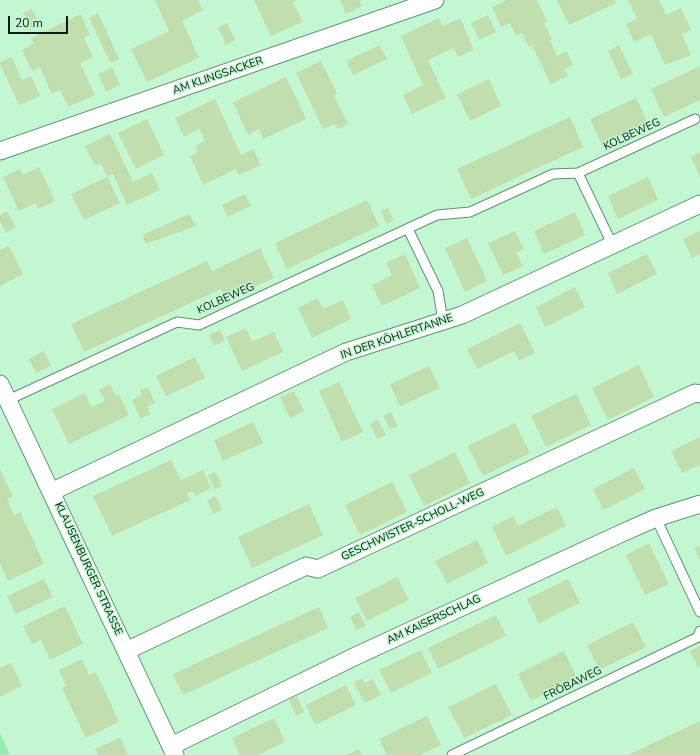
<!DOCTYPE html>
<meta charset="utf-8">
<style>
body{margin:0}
#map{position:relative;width:700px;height:755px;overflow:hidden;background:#c2f7d2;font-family:"Nunito Sans",sans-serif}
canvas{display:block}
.scale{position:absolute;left:8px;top:16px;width:60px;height:18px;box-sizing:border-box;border:2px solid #091d11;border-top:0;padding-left:5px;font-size:12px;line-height:14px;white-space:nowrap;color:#091d11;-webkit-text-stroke:3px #c2f7d2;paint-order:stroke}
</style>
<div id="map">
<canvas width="700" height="755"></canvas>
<div class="scale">20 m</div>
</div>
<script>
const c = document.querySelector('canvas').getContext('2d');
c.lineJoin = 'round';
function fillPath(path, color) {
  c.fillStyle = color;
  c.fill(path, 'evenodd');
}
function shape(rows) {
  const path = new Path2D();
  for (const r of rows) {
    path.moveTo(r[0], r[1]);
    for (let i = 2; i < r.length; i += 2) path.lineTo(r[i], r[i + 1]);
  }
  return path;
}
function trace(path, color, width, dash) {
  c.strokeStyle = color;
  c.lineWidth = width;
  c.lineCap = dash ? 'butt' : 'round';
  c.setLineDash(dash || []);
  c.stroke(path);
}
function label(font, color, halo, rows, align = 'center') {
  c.font = font + ' "Nunito Sans",sans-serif';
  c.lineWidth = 3;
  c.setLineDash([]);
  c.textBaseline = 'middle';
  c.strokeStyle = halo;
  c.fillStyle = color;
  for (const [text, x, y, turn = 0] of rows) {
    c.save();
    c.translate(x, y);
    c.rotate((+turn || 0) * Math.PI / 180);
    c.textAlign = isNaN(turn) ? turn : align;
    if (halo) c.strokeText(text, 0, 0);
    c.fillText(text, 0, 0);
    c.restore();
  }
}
const green = shape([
 [0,733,10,755,0,755]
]);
const building = shape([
 [155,0,198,0,203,10,182,21,199,58,147,82,131,49,169,31],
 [254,0,298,0,293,2,303,22,271,36],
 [340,0,359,0,362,6,346,14],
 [507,0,537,0,547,21,544,23,552,39,550,40,557,56,567,51,573,65,565,69,568,76,551,84,532,45,529,47,522,33,516,36,510,23,501,27,492,7],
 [557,0,614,0,616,3,569,25],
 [628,0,659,0,666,15,681,8,691,30,682,34,691,55,665,65,651,34,634,42,626,24,637,19],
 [32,9,39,24,31,28,23,13],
 [98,13,119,59,110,63,89,18],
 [81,14,90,35,84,38,93,57,80,63,95,95,68,107,60,90,52,94,40,67,32,71,22,50,34,44,31,38],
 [488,15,496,32,479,40,471,23],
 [439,18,443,26,460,18,474,50,458,57,453,48,428,60,446,98,412,114,403,95,423,85,401,36],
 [227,23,235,40,226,45,218,27],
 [380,45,387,59,353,75,346,61],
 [619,45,633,74,621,79,608,51],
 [12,57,22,80,31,76,40,96,19,105,0,64,0,62],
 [321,61,337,94,334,96,348,124,338,129,335,124,323,129,296,73],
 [700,66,700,100,664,117,651,89],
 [112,67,120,85,106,92,98,74],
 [286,77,306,119,263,139,259,129,248,135,233,102],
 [489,79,501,106,470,121,457,94],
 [636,98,648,123,602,145,590,119],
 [215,99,241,155,253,149,261,165,239,175,236,169,203,185,190,156,198,152,195,146,205,141,199,129,184,137,175,118],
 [570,117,583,147,471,199,457,169],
 [147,119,164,155,136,169,118,133],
 [110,134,133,182,152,173,160,190,127,205,113,174,107,177,101,163,95,166,85,146],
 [700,152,700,177,691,157],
 [39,167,55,201,38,209,36,203,19,211,3,177,20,169,23,175],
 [107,177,120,203,84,220,71,194],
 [648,177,658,200,618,219,608,196],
 [245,194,251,206,227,217,222,205],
 [367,200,379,226,287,269,275,243],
 [388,208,394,220,387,224,381,211],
 [7,211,16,227,6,233,0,221,0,215],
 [575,212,585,235,544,254,534,231],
 [189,214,196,226,146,244,142,235],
 [515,231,524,249,516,252,523,266,503,275,488,243],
 [700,231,700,254,692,258,683,239],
 [467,238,487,281,465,292,445,248],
 [9,246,23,274,0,286,0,250],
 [260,248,274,278,226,300,221,289,84,352,71,324,207,261,212,271],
 [405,254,420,288,382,306,372,285,392,275,386,263],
 [647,254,657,274,617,294,608,273],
 [575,287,585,307,545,327,536,307],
 [318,298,323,309,343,300,351,319,312,338,298,308],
 [520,323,535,353,519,361,514,351,477,369,467,349],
 [246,328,252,342,274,332,283,352,242,371,226,337],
 [220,330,225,341,214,346,209,335],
 [44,351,51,366,36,373,29,359],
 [195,357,205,378,166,396,156,376],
 [639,365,654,397,608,420,592,388],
 [429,366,440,388,400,406,390,384],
 [339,382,363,432,342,442,319,391],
 [110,384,116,396,119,394,129,415,69,444,52,409,85,393,91,407,105,401,99,390],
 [148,387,155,403,147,407,151,414,140,419,132,400,142,395,140,390],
 [294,391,304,411,290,418,280,397],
 [576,394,591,425,546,447,531,416],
 [391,412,398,426,390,430,383,416],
 [378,420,386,435,377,439,370,424],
 [253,422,263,443,223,461,214,440],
 [515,423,530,453,483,476,468,446],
 [700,437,700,465,682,473,671,451],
 [455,452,470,483,424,506,409,475],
 [171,460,181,480,203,470,211,488,195,496,193,491,187,493,190,500,112,536,93,496],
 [634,468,645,489,603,510,593,489],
 [0,469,13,496,7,499,14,515,20,512,44,564,8,581,0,563],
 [215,472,222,486,215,490,208,475],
 [392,482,407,512,360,535,345,505],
 [215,496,222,510,213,514,207,500],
 [309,504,323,535,252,568,238,537],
 [557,507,566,526,506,556,492,527,513,516,518,526],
 [477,540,488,563,447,584,435,561],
 [649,543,669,584,645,595,626,555],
 [700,546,700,560,694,548],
 [397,577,409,600,367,621,355,598],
 [44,579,53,597,16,614,7,596],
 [568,579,580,603,539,623,527,599],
 [65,606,83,644,50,660,41,640,32,644,23,626],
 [319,607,328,628,183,695,173,674],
 [359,612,366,626,357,630,350,617],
 [496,615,506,636,438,669,428,648],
 [633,622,646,647,599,670,587,645],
 [700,646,700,666,698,667,690,651],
 [421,650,432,673,391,693,379,670],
 [564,651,577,678,531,701,518,674],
 [82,659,89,675,96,672,119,722,86,738,62,688,66,686,59,670],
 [11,663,22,686,0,697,0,668],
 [362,678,365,683,373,679,381,695,365,703,354,682],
 [496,684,512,715,464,738,448,707],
 [346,685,356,705,315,725,306,705],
 [297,696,304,712,296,716,289,700],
 [427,716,441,745,420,755,387,755,379,739],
 [274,718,285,742,258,755,240,755,232,738],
 [700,721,700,755,628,755],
 [120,738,128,755,98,755,95,749],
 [359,749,362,755,347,755]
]);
const service = shape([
 [578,173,613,246],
 [408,229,438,291,443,321],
 [8,400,177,322,199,325,437,215,470,212,553,174,578,173,695,119],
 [656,518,700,612],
 [452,755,698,637,700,631]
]);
const minor = shape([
 [0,151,435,0],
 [0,384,175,755],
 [51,492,346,352,462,315,700,204],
 [126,651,306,566,318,569,695,393,700,394],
 [171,746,358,655,622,533,656,518,700,504]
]);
const streetNames = [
 ["AM KLINGSACKER",218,76,-19],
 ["KOLBEWEG",632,135,-25],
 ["KOLBEWEG",226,299,-24],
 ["IN DER KÖHLERTANNE",397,337,-19],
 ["GESCHWISTER-SCHOLL-WEG",413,525,-25],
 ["KLAUSENBURGER STRASSE",88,569,65],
 ["AM KAISERSCHLAG",434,620,-25],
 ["FRÖBAWEG",573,684,-26]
];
fillPath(green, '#92edb0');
fillPath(building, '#c1dfae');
trace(service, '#609170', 11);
trace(minor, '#609170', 19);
trace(service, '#fff', 9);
trace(minor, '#fff', 17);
label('11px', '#091d11', '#c2f7d2', streetNames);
</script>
